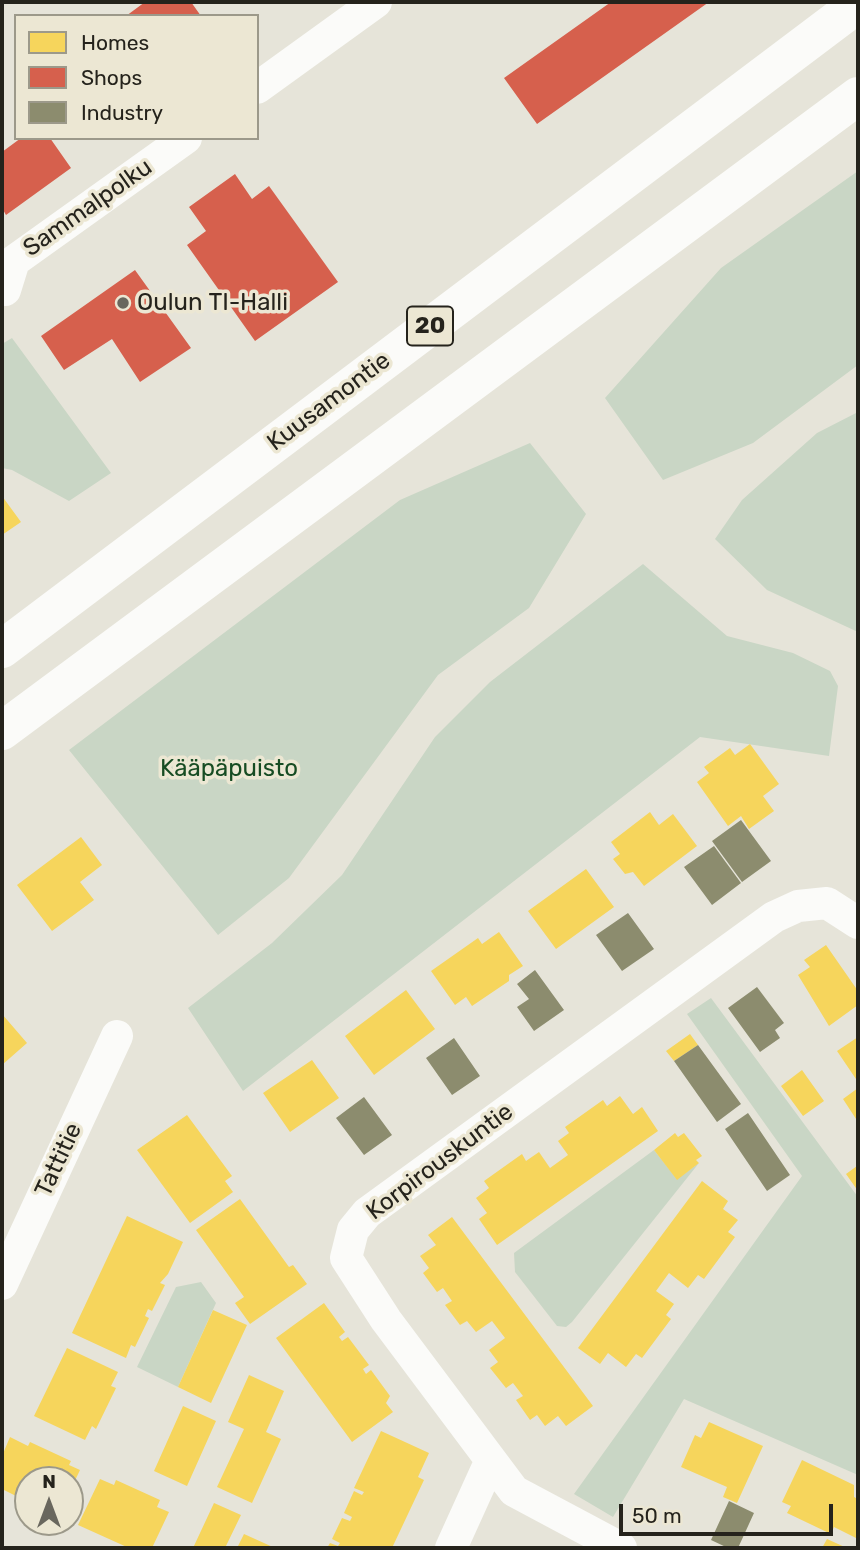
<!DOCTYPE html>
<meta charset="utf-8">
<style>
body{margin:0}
#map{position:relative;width:860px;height:1550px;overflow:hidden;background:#e6e4d9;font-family:Rubik,sans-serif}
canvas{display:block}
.frame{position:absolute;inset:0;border:4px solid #25231c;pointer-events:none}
.legend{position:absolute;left:14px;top:14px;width:245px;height:126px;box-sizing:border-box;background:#ece7d3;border:2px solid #9c998a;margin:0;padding:9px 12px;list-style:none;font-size:21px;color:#25231c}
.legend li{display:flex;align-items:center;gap:14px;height:35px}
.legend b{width:35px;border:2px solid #9c998a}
.north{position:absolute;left:14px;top:1466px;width:70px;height:70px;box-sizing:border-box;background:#ece7d3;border:2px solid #9c998a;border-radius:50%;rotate:0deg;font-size:19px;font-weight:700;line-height:28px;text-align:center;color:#25231c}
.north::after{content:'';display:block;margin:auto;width:24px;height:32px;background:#69675e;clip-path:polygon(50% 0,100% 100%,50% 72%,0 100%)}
.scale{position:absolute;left:619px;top:1504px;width:214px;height:32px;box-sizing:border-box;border:4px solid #25231c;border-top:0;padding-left:9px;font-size:21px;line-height:24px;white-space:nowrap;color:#25231c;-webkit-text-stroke:5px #ece7d3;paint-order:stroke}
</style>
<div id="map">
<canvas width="860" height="1550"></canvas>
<div class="frame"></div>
<ul class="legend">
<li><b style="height:19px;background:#f6d55c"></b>Homes</li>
<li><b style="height:19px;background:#d6604d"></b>Shops</li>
<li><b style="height:19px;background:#8c8c6e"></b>Industry</li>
</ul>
<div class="north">N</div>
<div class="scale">50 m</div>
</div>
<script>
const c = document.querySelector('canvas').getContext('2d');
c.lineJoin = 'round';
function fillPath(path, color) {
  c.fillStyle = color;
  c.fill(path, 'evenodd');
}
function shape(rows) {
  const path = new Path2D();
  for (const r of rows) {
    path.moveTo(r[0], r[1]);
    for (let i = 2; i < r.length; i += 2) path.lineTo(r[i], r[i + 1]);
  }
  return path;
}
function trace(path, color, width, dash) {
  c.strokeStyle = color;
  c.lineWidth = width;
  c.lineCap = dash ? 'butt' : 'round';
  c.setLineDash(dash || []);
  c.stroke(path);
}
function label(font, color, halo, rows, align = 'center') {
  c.font = font + ' Rubik,sans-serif';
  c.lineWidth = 7;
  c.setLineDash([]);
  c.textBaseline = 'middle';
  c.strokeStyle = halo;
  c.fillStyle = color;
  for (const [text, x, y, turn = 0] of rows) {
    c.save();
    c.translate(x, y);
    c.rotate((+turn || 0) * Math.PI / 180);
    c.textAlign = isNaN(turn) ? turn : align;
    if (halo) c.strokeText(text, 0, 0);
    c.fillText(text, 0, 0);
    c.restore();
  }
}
const green = shape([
 [858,171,858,365,753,443,663,480,605,398,721,268],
 [12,338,111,473,69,501,12,470,2,468,2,344],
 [858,412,858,632,767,590,715,539,742,500,817,433],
 [530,443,586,514,529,608,438,675,289,878,218,935,69,750,400,500],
 [643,564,727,636,793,653,830,671,838,686,829,756,700,737,243,1091,188,1008,272,943,342,875,435,737,490,682],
 [711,998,858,1197,858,1475,684,1399,613,1517,574,1494,802,1176,687,1014],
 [654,1150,677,1179,699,1163,572,1322,566,1327,557,1326,515,1272,514,1253],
 [201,1282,216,1303,178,1387,137,1367,176,1287]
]);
const homes = shape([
 [2,496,21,522,2,535],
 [750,744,779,784,763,796,774,811,749,829,741,816,728,826,697,782,709,773,704,767,730,748,735,755],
 [650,812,659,825,673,814,697,846,644,886,633,872,625,874,613,859,620,854,611,842],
 [81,837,102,865,80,882,94,900,52,931,17,885],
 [586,869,614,907,556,949,528,911],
 [499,932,523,966,509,975,509,981,472,1006,466,997,455,1005,431,971,478,938,482,944],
 [826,945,858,991,858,1005,829,1026,798,975,810,967,804,960],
 [406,990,435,1029,374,1075,345,1036],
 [2,1014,27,1043,2,1065],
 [690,1034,698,1045,674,1061,666,1051],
 [858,1037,858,1082,837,1051],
 [312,1060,339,1098,290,1132,263,1093],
 [802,1070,824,1101,803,1116,781,1086],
 [858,1088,858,1122,843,1099],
 [620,1096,633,1114,642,1107,658,1131,497,1245,479,1219,487,1213,476,1198,489,1188,484,1181,522,1154,526,1161,539,1152,550,1168,568,1155,558,1141,569,1133,565,1127,603,1100,607,1106],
 [187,1115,232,1176,225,1181,233,1192,190,1223,137,1150],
 [675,1133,678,1137,684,1133,702,1156,696,1160,699,1163,677,1180,654,1150],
 [857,1166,858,1168,858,1191,846,1174],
 [702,1181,728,1201,723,1209,738,1220,728,1232,735,1237,704,1279,698,1275,688,1288,669,1273,656,1291,674,1304,666,1315,671,1319,642,1358,636,1354,626,1367,608,1353,600,1364,578,1348],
 [240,1199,289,1267,293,1265,307,1284,250,1324,235,1303,244,1297,196,1230],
 [127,1216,183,1242,168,1274,160,1283,165,1285,152,1311,148,1309,145,1316,149,1318,135,1347,131,1345,126,1358,72,1333],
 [452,1217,593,1406,566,1426,558,1416,545,1426,537,1415,530,1420,516,1400,523,1396,513,1383,506,1388,490,1368,498,1362,489,1350,505,1338,492,1321,476,1332,467,1321,460,1325,445,1305,452,1301,443,1288,437,1292,423,1273,429,1268,420,1256,436,1245,428,1235],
 [324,1303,345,1332,339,1337,342,1341,348,1337,369,1365,363,1369,366,1374,371,1370,390,1396,386,1403,393,1412,352,1442,276,1338],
 [213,1310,247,1325,211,1403,178,1387],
 [67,1348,118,1372,111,1386,116,1388,96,1429,92,1426,85,1440,34,1416],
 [249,1375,284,1391,266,1432,281,1439,252,1503,217,1487,244,1429,228,1422],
 [183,1406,216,1421,187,1486,154,1471],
 [709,1422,763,1446,737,1503,723,1497,727,1487,681,1467,695,1435,701,1438],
 [381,1431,429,1453,418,1477,424,1480,392,1548,327,1548,330,1543,338,1546,340,1543,332,1539,342,1518,350,1521,352,1517,344,1513,354,1491,362,1495,364,1492,354,1488],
 [10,1437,28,1446,30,1442,71,1461,69,1465,80,1470,70,1491,70,1480,28,1480,28,1502,2,1489,2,1456],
 [802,1460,854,1485,854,1497,858,1499,856,1538,834,1527,831,1534,787,1513,791,1506,782,1502],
 [100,1479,114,1485,116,1480,160,1500,157,1507,169,1512,152,1548,129,1548,78,1525],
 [214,1503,241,1515,225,1548,193,1548],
 [244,1534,275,1548,237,1548],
 [827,1539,847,1548,822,1548]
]);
const shops = shape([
 [145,2,191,2,201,16,126,16],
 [611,2,709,2,537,124,504,78],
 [21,138,50,138,71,168,6,215,2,208,2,152],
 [235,174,252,199,269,186,338,282,255,341,187,245,206,231,189,207],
 [135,270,191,348,140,382,112,339,64,370,41,336]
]);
const industry = shape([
 [741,820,771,861,742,882,712,841],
 [714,846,741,883,712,905,684,867],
 [628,913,654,949,622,971,596,935],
 [535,970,564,1010,534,1031,517,1007,529,999,517,984],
 [757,987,784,1023,775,1030,780,1038,760,1052,728,1008],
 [454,1038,480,1076,452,1095,426,1058],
 [698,1045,741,1104,717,1122,674,1061],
 [364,1097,392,1135,364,1155,336,1118],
 [748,1113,790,1175,767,1191,725,1129],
 [729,1501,754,1513,738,1548,728,1548,711,1540]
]);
const minor = shape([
 [257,88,376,2],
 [5,290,14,261,186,138],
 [2,1284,117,1036],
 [451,1548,490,1462],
 [621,1548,514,1491,386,1320,346,1258,353,1230,367,1213,774,917,798,906,827,903,858,923]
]);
const highway = shape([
 [2,649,858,4],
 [2,731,858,96]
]);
const markers = [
 [123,303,7,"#69675e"]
];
const shields = [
 [430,326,46]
];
const shieldNames = [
 ["20",430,326]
];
const streetNames = [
 ["Sammalpolku",88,208,-35],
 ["Kuusamontie",329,402,-37],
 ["Tattitie",59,1160,-65],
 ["Korpirouskuntie",440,1162,-37]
];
const poiNames = [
 ["Oulun TI-Halli",137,303]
];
const parkNames = [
 ["Kääpäpuisto",229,769]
];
fillPath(green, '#c9d6c5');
fillPath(homes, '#f6d55c');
fillPath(shops, '#d6604d');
fillPath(industry, '#8c8c6e');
trace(minor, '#fbfbf9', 32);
trace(highway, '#fbfbf9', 38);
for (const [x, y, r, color] of markers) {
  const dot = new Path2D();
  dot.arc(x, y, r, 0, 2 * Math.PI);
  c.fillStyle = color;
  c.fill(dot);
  trace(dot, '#ece7d3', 2.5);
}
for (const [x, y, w] of shields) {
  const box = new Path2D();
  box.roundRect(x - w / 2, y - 19.5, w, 39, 5);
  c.fillStyle = '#ece7d3';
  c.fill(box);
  trace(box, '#25231c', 2);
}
label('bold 23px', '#25231c', null, shieldNames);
label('24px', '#25231c', '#ece7d3', streetNames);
label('24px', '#25231c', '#ece7d3', poiNames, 'left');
label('24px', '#174c23', '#ece7d3', parkNames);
</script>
